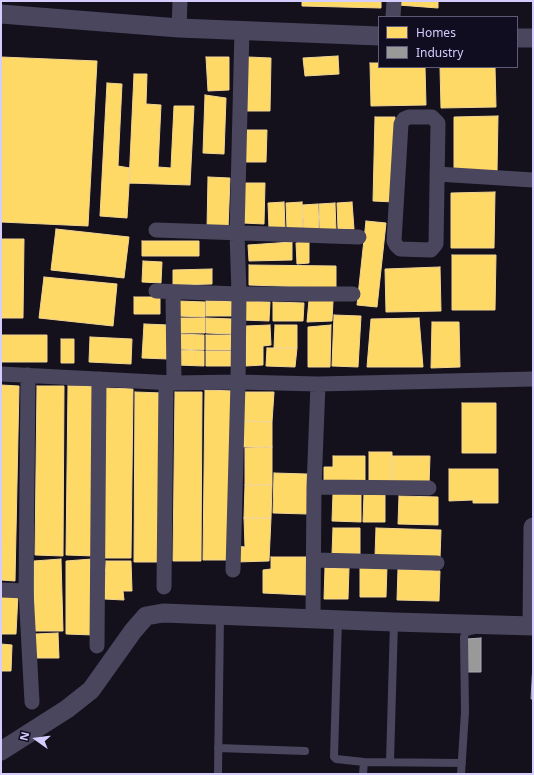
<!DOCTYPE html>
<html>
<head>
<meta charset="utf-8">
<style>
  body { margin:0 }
  #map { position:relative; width:534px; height:775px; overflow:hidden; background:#14111c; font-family:"Noto Sans",sans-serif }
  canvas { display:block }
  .frame { position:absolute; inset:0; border:2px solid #d5cdfe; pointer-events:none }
  .legend { position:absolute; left:378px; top:16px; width:140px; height:52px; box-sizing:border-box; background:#110d20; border:1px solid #5f5a79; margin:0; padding:5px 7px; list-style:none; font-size:12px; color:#d5cdfe }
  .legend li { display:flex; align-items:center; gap:8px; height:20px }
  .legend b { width:20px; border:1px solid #5f5a79 }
  .north { position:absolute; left:16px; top:719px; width:40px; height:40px; -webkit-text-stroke:3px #110d20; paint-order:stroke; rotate:284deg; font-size:11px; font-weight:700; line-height:16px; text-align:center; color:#d5cdfe }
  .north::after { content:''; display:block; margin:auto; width:14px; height:18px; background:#d5cdfe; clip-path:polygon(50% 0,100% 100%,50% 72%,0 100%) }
</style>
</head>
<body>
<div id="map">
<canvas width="534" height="775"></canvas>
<div class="frame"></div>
<ul class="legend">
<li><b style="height:11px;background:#ffd966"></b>Homes</li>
<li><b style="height:11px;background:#999"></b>Industry</li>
</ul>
<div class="north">N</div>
</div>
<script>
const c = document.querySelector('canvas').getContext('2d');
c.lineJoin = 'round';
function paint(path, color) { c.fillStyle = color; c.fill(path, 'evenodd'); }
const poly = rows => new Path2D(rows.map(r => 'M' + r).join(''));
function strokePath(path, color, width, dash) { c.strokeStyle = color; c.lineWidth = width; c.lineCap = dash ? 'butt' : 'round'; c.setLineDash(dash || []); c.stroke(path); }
const homes = poly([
  [302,1,381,1,381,8,302,6,302,1],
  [398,1,438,1,438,8,398,5,398,1],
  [338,56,339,74,305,76,303,58,338,56],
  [1,57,97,61,88,226,1,222,1,57],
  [206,57,229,57,229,90,208,91,206,57],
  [248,57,271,58,270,111,246,111,248,57],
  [370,63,379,63,379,67,425,67,426,105,371,106,370,63],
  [440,67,495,67,496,107,441,108,440,67],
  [134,74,147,74,146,104,161,105,158,167,171,168,174,106,194,106,190,185,129,183,134,74],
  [107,83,122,84,118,166,130,168,127,218,100,216,107,83],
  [205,95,226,98,224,154,203,153,205,95],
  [498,116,497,172,454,172,454,117,498,116],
  [375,117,395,117,394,202,373,201,375,117],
  [245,130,267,130,266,162,245,162,245,130],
  [208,177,230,178,228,229,207,229,208,177],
  [243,183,265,183,264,224,243,223,243,183],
  [495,192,494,248,451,248,451,193,495,192],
  [284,202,285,228,269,229,268,203,284,202],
  [302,202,303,228,287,229,286,203,302,202],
  [352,202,354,229,338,229,337,203,352,202],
  [335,203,336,230,320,230,319,204,335,203],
  [318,204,319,230,304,231,302,205,318,204],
  [366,221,386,223,377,307,357,305,366,221],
  [56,229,129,237,124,278,51,270,56,229],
  [1,239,24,239,23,318,1,318,1,239],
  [142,241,199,241,199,256,142,256,142,241],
  [309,241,309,263,297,264,296,243,309,241],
  [292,242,292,260,249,261,248,245,292,242],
  [452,255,496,255,495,310,452,310,452,255],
  [143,261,162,262,161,283,142,282,143,261],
  [249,265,336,266,336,288,249,285,249,265],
  [440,267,441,311,386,312,385,269,440,267],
  [212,269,212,284,173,285,173,270,212,269],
  [44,277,117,284,113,326,39,318,44,277],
  [134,297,160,297,160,314,134,314,134,297],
  [309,300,333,301,332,321,307,322,309,300],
  [179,301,205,302,205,317,178,316,179,301],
  [206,301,232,301,232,316,206,316,206,301],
  [244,301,270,302,269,321,242,320,244,301],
  [273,302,304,303,303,321,273,321,273,302],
  [334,315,361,316,358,367,332,366,334,315],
  [178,318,205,318,205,333,178,333,178,318],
  [206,318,233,319,232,334,206,333,206,318],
  [419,318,423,367,367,367,371,319,419,318],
  [432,322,459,322,460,367,431,368,432,322],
  [144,324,169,325,168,359,142,358,144,324],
  [270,325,271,345,263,346,263,365,246,366,246,326,270,325],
  [275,325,297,325,297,348,274,348,275,325],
  [331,325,330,367,308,367,308,327,331,325],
  [178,334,204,335,204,350,177,349,178,334],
  [1,335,47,335,47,362,1,362,1,335],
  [206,335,233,335,232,350,206,350,206,335],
  [90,337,132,339,131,364,89,362,90,337],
  [61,339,74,339,74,363,61,363,61,339],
  [267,348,297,348,295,367,266,366,267,348],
  [178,350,204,351,204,366,177,365,178,350],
  [206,351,233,351,232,366,206,366,206,351],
  [1,385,19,386,15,581,1,580,1,385],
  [37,386,64,386,63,556,35,555,37,386],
  [68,386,95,386,94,556,66,555,68,386],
  [105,388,133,389,131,558,103,558,105,388],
  [205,390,233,391,231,560,203,560,205,390],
  [135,392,163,393,161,562,134,562,135,392],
  [175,392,202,392,201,561,173,561,175,392],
  [244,392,274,392,272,422,244,421,244,392],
  [462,403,496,403,496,453,462,453,462,403],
  [244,421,272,422,272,447,243,447,244,421],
  [272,447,272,485,245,485,245,448,272,447],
  [369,452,392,452,392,485,369,485,369,452],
  [333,456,365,456,365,484,324,484,324,467,333,467,333,456],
  [392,456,430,456,429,485,392,485,392,456],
  [449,469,498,469,498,503,473,503,473,500,449,501,449,469],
  [274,473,307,474,307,514,273,513,274,473],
  [245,485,272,485,271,518,244,518,245,485],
  [333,494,361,494,361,522,332,521,333,494],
  [364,494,385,494,385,522,363,522,364,494],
  [399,496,438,497,438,525,398,524,399,496],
  [244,518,271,518,269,561,236,562,236,546,245,547,244,518],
  [333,528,360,528,360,554,332,554,333,528],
  [376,528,441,530,440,558,375,556,376,528],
  [271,557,306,557,306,595,263,593,263,570,271,569,271,557],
  [61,559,63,631,34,631,34,561,61,559],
  [92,559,93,635,66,634,66,561,92,559],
  [106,561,131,561,132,591,123,591,124,600,104,599,106,561],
  [360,566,387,566,386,597,360,597,360,566],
  [325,568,349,568,348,599,324,599,325,568],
  [398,569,440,571,439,601,397,600,398,569],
  [1,594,18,594,16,634,1,634,1,594],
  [58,633,59,658,35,658,35,634,58,633],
  [1,644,12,645,11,671,1,671,1,644]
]);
paint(homes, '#ffd966');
strokePath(homes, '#f2d594', 1);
const industry = poly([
  [481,638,481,672,467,672,467,639,481,638],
  [533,664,533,699,531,699,533,664]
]);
paint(industry, '#999');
strokePath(industry, '#aba9b7', 1);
strokePath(poly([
  [338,620,334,757,336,759,364,762,462,763],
  [218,748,305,751],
  [390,762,394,622],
  [218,774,220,615],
  [363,774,364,762],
  [461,774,465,712,464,637,466,632,474,630]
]), '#49465d', 8);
strokePath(poly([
  [393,17,394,1],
  [179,28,180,1],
  [409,117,432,117,438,123,436,244,431,250,400,249,396,245,394,241,401,124,404,119,409,117],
  [437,174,533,180],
  [156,230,359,237],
  [156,291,239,294,353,294],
  [173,292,174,383],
  [1,374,174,383,238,382,318,384,533,379],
  [28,375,26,591,32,702],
  [314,487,429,488],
  [314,560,437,563],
  [233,570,238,382,239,294,237,233,242,29],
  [164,587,166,383],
  [1,590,26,591],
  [313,618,314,487,318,384],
  [97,646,99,379]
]), '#49465d', 15);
strokePath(poly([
  [1,14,179,28,379,36],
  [517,38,533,38],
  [532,626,533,527],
  [1,751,67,709,91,690,133,631,146,616,163,613,394,622,533,626]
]), '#49465d', 19);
</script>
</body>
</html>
